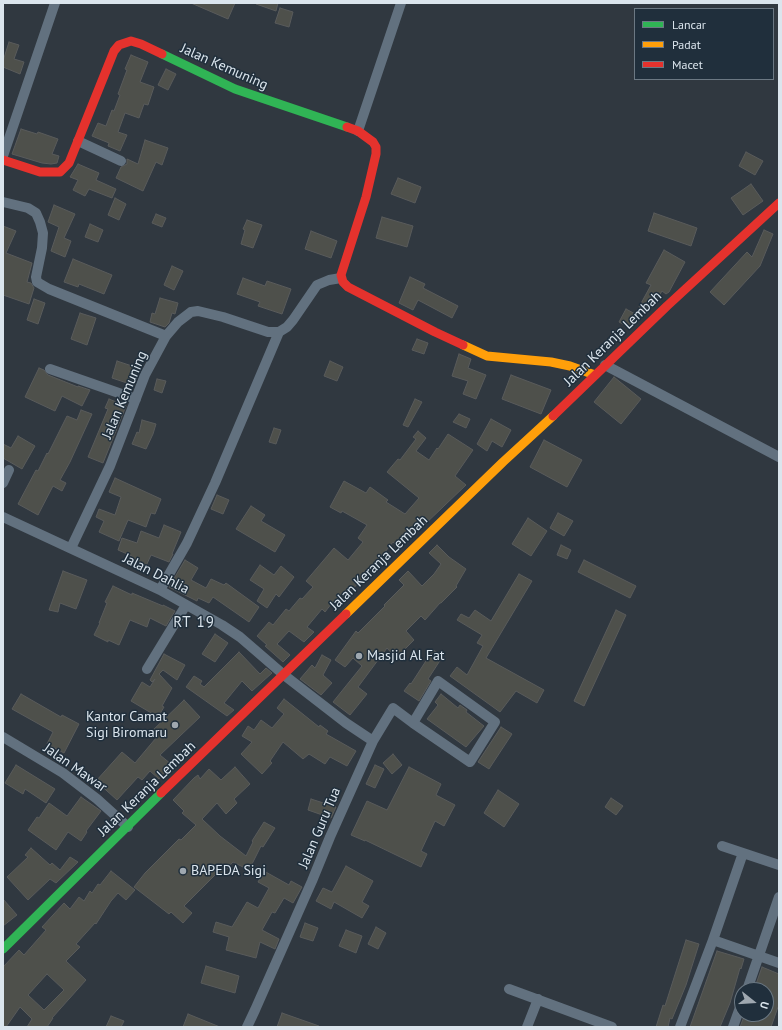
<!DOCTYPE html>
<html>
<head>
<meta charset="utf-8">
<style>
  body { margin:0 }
  #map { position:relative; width:782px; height:1030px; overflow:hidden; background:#303840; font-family:"PT Sans",sans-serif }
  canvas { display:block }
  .frame { position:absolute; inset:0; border:4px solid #dbe5ed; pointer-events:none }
  .legend { position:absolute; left:634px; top:8px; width:140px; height:72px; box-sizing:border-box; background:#202f3c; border:1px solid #6b7883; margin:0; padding:5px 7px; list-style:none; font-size:12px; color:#dbe5ed }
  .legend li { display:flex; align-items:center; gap:8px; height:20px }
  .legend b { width:20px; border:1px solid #6b7883 }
  .north { position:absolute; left:734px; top:982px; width:40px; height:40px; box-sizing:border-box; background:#202f3c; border:1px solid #6b7883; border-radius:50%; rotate:107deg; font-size:11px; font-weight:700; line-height:16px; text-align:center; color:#dbe5ed }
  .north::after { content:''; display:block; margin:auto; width:14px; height:18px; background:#9fa8b0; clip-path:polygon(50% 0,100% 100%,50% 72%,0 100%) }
</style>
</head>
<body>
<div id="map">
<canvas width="782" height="1030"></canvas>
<div class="frame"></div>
<ul class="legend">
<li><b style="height:5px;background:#30b455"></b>Lancar</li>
<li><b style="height:5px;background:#ff9f0a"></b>Padat</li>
<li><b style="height:5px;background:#e5322d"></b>Macet</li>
</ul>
<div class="north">U</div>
</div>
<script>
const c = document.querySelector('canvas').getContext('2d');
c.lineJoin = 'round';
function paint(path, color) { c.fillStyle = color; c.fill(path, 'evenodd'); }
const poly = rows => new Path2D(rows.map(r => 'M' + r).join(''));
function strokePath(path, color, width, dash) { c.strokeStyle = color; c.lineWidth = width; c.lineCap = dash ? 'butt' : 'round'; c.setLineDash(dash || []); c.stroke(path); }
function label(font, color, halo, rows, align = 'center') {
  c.font = font + ' "PT Sans",sans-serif'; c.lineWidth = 3; c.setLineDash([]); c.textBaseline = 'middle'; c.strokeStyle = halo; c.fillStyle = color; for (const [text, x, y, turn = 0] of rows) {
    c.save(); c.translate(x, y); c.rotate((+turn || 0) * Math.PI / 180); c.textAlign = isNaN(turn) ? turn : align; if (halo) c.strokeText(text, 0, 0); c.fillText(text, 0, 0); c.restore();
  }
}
const building = poly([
  [191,3,235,3,228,19,191,3],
  [256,3,278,3,276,11,256,4,256,3],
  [280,8,293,12,289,27,275,23,280,8],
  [9,42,19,45,14,59,24,62,20,74,3,67,3,61,9,42],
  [131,55,148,62,140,82,154,87,148,105,144,104,139,118,125,113,118,132,127,135,120,151,108,146,109,143,92,136,98,123,106,126,112,110,114,111,120,95,118,94,127,70,125,69,131,55],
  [166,69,176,74,168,90,158,85,166,69],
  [21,129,37,134,38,132,58,139,52,154,59,156,57,163,51,164,42,163,12,154,21,129],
  [145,140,168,148,162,165,156,162,143,191,116,178,121,167,127,164,127,159,138,164,145,140],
  [746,152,763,161,755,175,739,166,746,152],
  [78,164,99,173,96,180,116,189,112,198,89,189,85,196,73,190,78,180,70,177,78,164],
  [398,178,421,187,415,203,391,194,398,178],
  [751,184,763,201,743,215,731,198,751,184],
  [115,198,126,204,119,220,108,215,115,198],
  [54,205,75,214,64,238,71,241,65,257,51,251,59,227,48,222,54,205],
  [654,213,697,228,691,246,648,231,654,213],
  [156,214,166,218,162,227,152,223,156,214],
  [382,217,413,226,407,247,376,238,382,217],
  [247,220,262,225,253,248,241,244,245,230,243,229,247,220],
  [90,224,103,230,98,242,85,237,90,224],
  [3,226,16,231,6,253,32,263,27,282,31,283,34,288,29,304,3,295,3,226],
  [764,230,773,234,760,266,724,305,710,292,747,252,752,257,764,230],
  [311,231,337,241,331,258,305,249,311,231],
  [664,250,685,262,669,292,666,294,662,291,653,306,647,312,639,307,651,285,646,283,664,250],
  [73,259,112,275,104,294,79,284,78,287,64,282,73,259],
  [172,266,183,271,174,290,164,285,172,266],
  [410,277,425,284,423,288,458,306,452,318,418,300,413,310,399,303,410,277],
  [243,278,265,286,267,281,291,289,282,314,258,306,260,302,237,294,243,278],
  [160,298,178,303,175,314,172,313,169,323,165,327,150,322,152,313,155,314,160,298],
  [34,299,45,303,38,324,27,320,34,299],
  [626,309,637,315,630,328,619,322,626,309],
  [80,313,96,318,87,345,71,339,80,313],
  [417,339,428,343,424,354,412,350,417,339],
  [459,354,471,359,468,368,486,375,476,399,463,394,468,381,452,376,459,354],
  [117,361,138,368,133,385,112,378,117,361],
  [330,361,343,367,337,381,324,376,330,361],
  [39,368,44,370,48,375,78,387,78,386,90,390,82,406,62,396,55,411,25,397,39,368],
  [511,375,551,390,541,414,502,399,511,375],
  [614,377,641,399,621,424,594,402,614,377],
  [157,379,166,381,162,393,154,390,157,379],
  [109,399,126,406,103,463,88,457,108,409,105,408,109,399],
  [415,399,422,402,408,427,403,425,415,399],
  [81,410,92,414,70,462,60,480,66,483,62,491,53,486,38,515,18,504,36,470,38,471,47,453,48,454,67,416,77,420,81,410],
  [459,414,470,419,466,428,453,422,459,414],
  [491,419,511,430,502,447,492,441,487,451,477,444,491,419],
  [142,420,156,424,153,434,146,449,132,444,137,432,139,433,142,420],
  [274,428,281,430,276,444,269,442,274,428],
  [418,431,426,438,416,451,429,460,437,448,438,449,448,434,473,450,455,476,466,485,400,548,393,542,368,573,345,597,348,599,338,608,332,603,325,612,322,609,307,627,314,632,304,642,289,631,277,644,290,655,283,662,265,646,267,645,257,636,269,622,273,625,286,609,289,611,300,598,302,599,313,587,306,581,334,548,348,560,363,542,358,538,367,525,342,511,341,513,330,507,344,481,366,493,370,487,388,500,386,502,405,514,419,498,387,472,398,459,400,460,416,439,413,437,418,431],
  [18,436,35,446,22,469,3,458,3,444,11,448,18,436],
  [544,440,582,460,567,487,530,467,544,440],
  [115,478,161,499,155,514,151,513,146,527,128,520,119,541,99,532,104,521,96,517,99,509,115,515,121,497,109,492,115,478],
  [217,495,229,500,223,514,211,509,217,495],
  [251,506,265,515,261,521,285,535,275,552,236,529,251,506],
  [558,513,573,521,564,536,550,528,558,513],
  [528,518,547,531,531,556,512,544,528,518],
  [164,525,181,532,172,554,173,554,169,562,151,555,146,566,131,560,132,556,118,550,122,538,137,543,141,531,159,538,164,525],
  [437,545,449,557,466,569,456,586,457,587,441,603,440,603,425,620,421,616,406,631,414,640,396,658,387,648,358,687,367,694,350,715,333,702,362,666,353,658,345,667,335,660,356,631,358,633,385,606,384,605,404,585,399,580,408,571,422,586,434,574,441,564,429,553,437,545],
  [561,545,571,550,567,559,557,555,561,545],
  [185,560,198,568,191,580,206,588,211,579,224,585,226,583,259,607,249,622,213,597,209,603,198,598,197,601,169,587,185,560],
  [584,560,636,586,630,598,578,572,584,560],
  [260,565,274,575,281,566,294,577,279,597,276,594,267,608,257,601,264,589,250,580,260,565],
  [63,571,87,580,76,609,60,603,58,612,49,610,63,571],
  [519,574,532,581,486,658,544,690,537,703,516,691,500,712,450,676,457,667,467,675,483,646,477,643,482,635,457,620,461,614,469,618,475,610,491,621,519,574],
  [113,586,132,595,132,593,163,606,163,605,175,611,166,626,150,618,147,627,130,620,119,645,108,640,108,642,94,635,100,623,99,623,107,603,105,602,113,586],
  [616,610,626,615,584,706,574,701,616,610],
  [215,634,228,643,215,662,202,654,215,634],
  [433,650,443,656,428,679,431,681,419,701,404,691,410,683,411,684,433,650],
  [239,652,260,674,266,668,272,673,252,691,242,681,224,703,234,710,227,716,186,687,194,676,202,681,200,684,204,687,239,652],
  [164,654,185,665,177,680,163,670,159,674,172,688,162,706,164,707,158,717,131,701,142,682,150,687,155,679,152,682,150,680,164,654],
  [322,655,331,660,323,675,332,683,321,695,300,679,312,665,315,668,322,655],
  [21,694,61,717,62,715,79,724,64,753,47,744,53,732,12,709,21,694],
  [441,694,458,708,460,705,467,710,466,712,484,726,466,747,427,719,438,705,435,702,441,694],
  [284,699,319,727,320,725,328,731,326,734,356,751,347,766,330,757,325,764,309,754,303,759,283,742,270,761,272,763,262,774,241,754,252,742,242,736,248,726,254,730,261,720,272,728,284,714,277,708,284,699],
  [184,700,200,717,160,755,171,764,159,779,150,771,142,780,138,777,117,800,96,781,122,752,135,763,156,738,150,733,184,700],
  [501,727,512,734,489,769,478,762,501,727],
  [393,754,402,765,392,774,383,763,393,754],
  [16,765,55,789,46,803,25,789,23,794,5,783,16,765],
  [375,765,384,769,375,788,366,784,375,765],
  [235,767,250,784,234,799,237,803,226,814,217,803,202,819,203,820,220,836,246,856,253,842,252,841,264,822,275,828,263,847,261,846,249,870,233,862,220,876,217,873,184,906,192,913,183,923,171,912,169,914,134,887,145,873,179,839,181,840,196,825,182,813,184,811,173,800,194,778,198,775,200,779,209,769,221,780,235,767],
  [409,767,441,784,436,795,455,805,444,826,435,821,421,851,427,854,421,867,365,840,365,841,351,835,367,801,387,810,409,767],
  [498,790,519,804,504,827,484,813,498,790],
  [81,797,101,811,86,831,87,832,81,841,68,832,56,850,28,830,37,817,39,818,49,803,67,816,81,797],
  [611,798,623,806,616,815,605,807,611,798],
  [311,799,336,807,331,818,308,810,311,799],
  [31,848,50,865,52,863,60,870,70,857,78,862,56,883,50,879,28,900,7,877,28,857,25,855,31,848],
  [346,866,373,881,362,902,369,906,362,918,334,902,331,909,316,901,323,888,332,892,346,866],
  [111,871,135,890,126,900,118,893,111,901,96,924,95,923,76,944,80,947,66,961,86,980,52,1018,53,1018,47,1027,27,1027,32,1019,20,1007,6,1027,3,1027,3,967,19,950,24,955,46,930,42,927,64,903,70,909,79,897,84,901,90,891,92,893,98,884,100,885,111,871],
  [47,974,64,990,44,1010,28,995,47,974],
  [264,871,289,885,291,881,302,887,293,903,284,898,275,913,272,912,262,930,279,939,275,949,260,942,256,958,226,950,229,937,213,932,216,922,232,927,247,902,258,908,269,888,258,882,264,871],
  [3,899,17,915,3,926,3,899],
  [305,923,318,928,313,941,300,937,305,923],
  [376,927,386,933,378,949,368,944,376,927],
  [346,930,362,936,356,953,339,946,346,930],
  [686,940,699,944,686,985,672,1019,670,1018,668,1027,656,1027,663,1005,665,1006,686,940],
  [717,951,744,959,741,969,740,968,730,1003,720,1027,690,1027,717,951],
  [206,966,239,976,235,993,201,983,206,966],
  [762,967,779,974,779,1008,778,1007,771,1027,740,1027,745,1014,766,1014,766,990,754,990,762,967],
  [282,1013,319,1026,319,1027,277,1027,282,1013],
  [188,1014,220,1027,183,1027,188,1014],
  [111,1016,124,1021,121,1027,106,1027,111,1016]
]);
paint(building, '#4e504b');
strokePath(building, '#595b5b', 1);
strokePath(poly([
  [358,131,401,3],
  [78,141,121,161],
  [3,156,55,3],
  [3,202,28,208,36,213,40,222,43,233,42,248,36,277,37,282,49,289,166,336],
  [605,365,779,457],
  [50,369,136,399],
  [3,483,9,470],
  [3,517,160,590,222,625,240,637,284,675,346,723,373,741,330,837,312,881,255,1010,247,1027],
  [71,548,110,466,145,375,166,336,178,322,191,312,198,311,223,317,268,332,279,332,287,327,293,320,317,285,329,280,341,278],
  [160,590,187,543,215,483,279,332],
  [147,669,186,605],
  [3,737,63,773,97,799,128,827],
  [373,741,393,708,413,723,470,762,495,722,438,681,413,723],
  [722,846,779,865],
  [713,940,743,853],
  [509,989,612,1027],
  [747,990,779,897],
  [527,1027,538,999],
  [680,1027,713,940,779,963],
  [733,1027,742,1002]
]), '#62717f', 10);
strokePath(poly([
  [162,54,235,89,347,127],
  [3,949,161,793]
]), '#30b455', 9);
strokePath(poly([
  [463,345,487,356,551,362,570,366,595,375],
  [346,614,503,462,553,416]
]), '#ff9f0a', 9);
strokePath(poly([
  [347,127,358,131,373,142,376,147,376,154,366,197,341,275,343,282,348,287,435,332,463,345],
  [3,160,40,172,60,172,69,163,114,51,119,45,131,41,141,44,162,54],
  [553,416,667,306,779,203],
  [161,793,346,614]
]), '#e5322d', 9);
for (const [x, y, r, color] of [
  [359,656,4,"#9fa8b0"],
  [175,725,4,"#9fa8b0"],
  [183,871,4,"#9fa8b0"]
]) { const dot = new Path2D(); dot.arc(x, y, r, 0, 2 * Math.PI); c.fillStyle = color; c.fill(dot); strokePath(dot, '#202f3c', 1.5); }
label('14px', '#dbe5ed', '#202f3c', [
  ["Jalan Kemuning",224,67,24],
  ["Jalan Keranja Lembah",613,339,-44],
  ["Jalan Kemuning",125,395,-67],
  ["Jalan Keranja Lembah",379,563,-44],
  ["Jalan Dahlia",156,574,27],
  ["Jalan Mawar",75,768,35],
  ["Jalan Keranja Lembah",147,789,-44],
  ["Jalan Guru Tua",320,828,-67]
]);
label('14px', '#dbe5ed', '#202f3c', [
  ["Masjid Al Fat",367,656],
  ["Kantor Camat",167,717,"right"],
  ["Sigi Biromaru",167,733,"right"],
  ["BAPEDA Sigi",191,871]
], 'left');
c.letterSpacing = '1px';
label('15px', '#dbe5ed', '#202f3c', [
  ["RT 19",194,623]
]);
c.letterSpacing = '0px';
</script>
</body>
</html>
